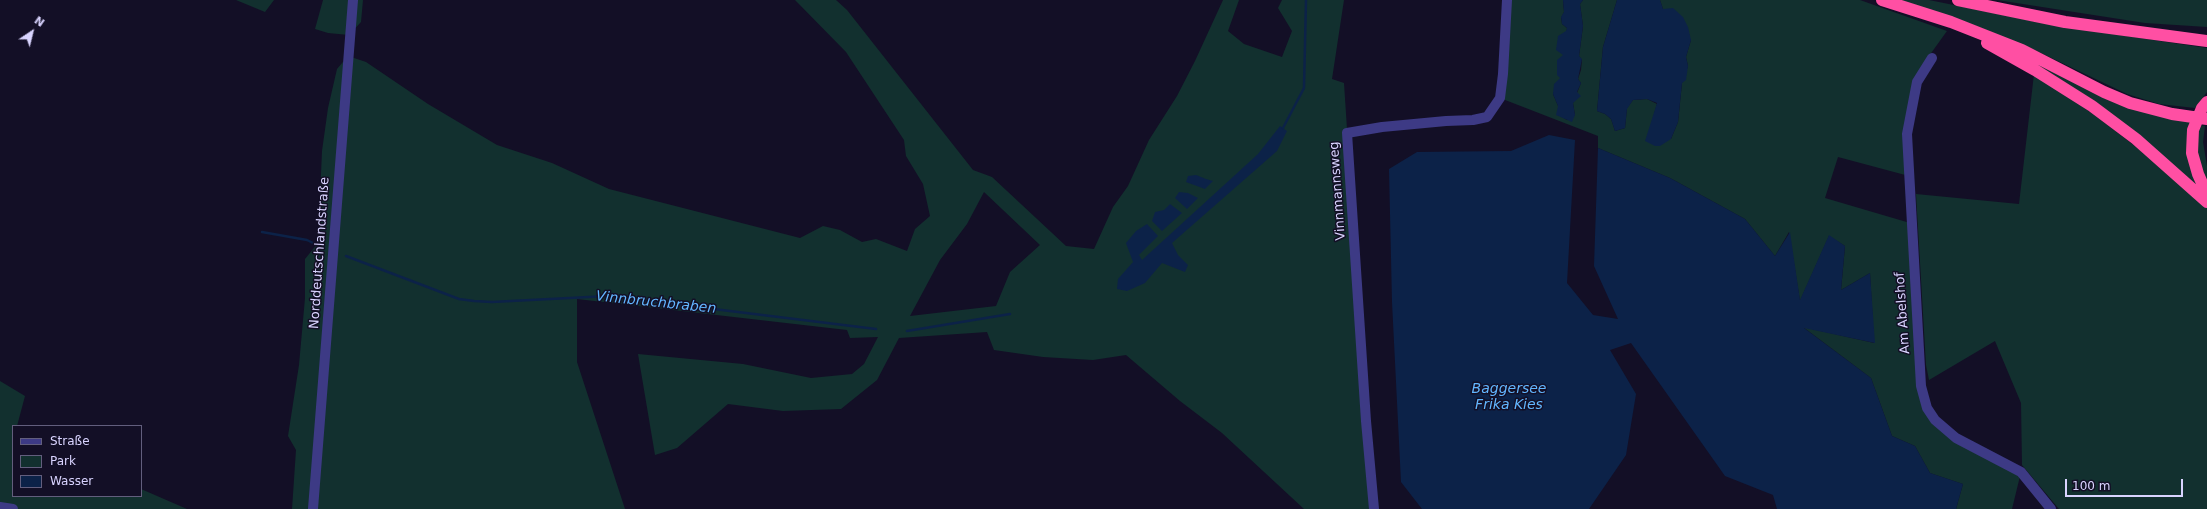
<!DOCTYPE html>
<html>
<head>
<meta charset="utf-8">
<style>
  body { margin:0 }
  #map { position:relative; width:2207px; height:509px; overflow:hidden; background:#130f26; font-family:"DejaVu Sans",sans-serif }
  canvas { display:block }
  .legend { position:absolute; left:12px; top:425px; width:130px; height:72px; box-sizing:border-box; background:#130f26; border:1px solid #625e7d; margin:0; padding:5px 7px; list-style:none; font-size:12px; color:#d9d4ff }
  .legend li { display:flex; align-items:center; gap:8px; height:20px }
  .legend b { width:20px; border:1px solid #625e7d }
  .north { position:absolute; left:12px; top:12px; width:40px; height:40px; -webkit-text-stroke:3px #130f26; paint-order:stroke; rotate:35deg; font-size:11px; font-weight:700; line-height:16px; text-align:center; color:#d9d4ff }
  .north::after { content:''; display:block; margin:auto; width:14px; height:18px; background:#d9d4ff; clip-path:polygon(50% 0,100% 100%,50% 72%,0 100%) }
  .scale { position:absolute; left:2065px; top:479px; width:118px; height:18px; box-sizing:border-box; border:2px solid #d9d4ff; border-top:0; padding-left:5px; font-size:12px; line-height:14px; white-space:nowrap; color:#d9d4ff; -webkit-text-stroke:3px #130f26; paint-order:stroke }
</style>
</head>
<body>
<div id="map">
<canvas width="2207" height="509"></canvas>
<ul class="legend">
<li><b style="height:5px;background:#3d3a85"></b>Straße</li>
<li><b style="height:11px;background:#12302f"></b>Park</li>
<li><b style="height:11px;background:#0c2248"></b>Wasser</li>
</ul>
<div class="north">N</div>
<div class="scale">100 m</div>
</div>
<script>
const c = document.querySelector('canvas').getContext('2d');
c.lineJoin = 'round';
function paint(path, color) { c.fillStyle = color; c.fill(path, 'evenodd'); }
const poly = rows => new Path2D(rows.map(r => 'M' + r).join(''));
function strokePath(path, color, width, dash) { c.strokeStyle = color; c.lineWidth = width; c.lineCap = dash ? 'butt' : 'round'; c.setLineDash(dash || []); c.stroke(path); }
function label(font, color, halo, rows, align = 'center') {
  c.font = font + ' "DejaVu Sans",sans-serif'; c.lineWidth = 3; c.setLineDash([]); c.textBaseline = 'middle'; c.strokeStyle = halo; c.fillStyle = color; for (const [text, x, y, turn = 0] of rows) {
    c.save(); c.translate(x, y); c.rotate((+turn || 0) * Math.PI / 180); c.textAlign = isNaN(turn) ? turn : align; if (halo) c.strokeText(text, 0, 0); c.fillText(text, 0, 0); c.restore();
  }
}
paint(poly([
  [236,0,274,0,265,12],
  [323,0,363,0,361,22,349,35,328,33,315,29],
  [795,0,836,0,847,10,973,170,992,177,1066,246,1094,249,1113,207,1128,186,1149,140,1177,96,1195,61,1223,0,1239,0,1228,31,1244,44,1282,57,1292,31,1278,8,1282,0,1344,0,1332,79,1344,83,1366,421,1374,509,1304,509,1222,433,1180,401,1126,355,1093,360,1043,357,994,350,987,332,899,338,877,380,841,409,783,411,728,404,677,448,655,455,638,354,743,364,811,378,852,374,864,364,878,337,850,338,847,330,577,299,577,362,625,509,292,509,296,450,288,436,299,365,305,298,305,259,318,243,322,151,328,108,337,69,348,56,366,62,428,104,497,145,552,163,609,189,800,238,823,226,840,230,862,242,876,239,907,251,915,229,930,216,923,184,906,156,904,140,846,52],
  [984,192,1040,245,1010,272,996,306,910,316,940,260,967,224],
  [1507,0,1563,0,1564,12,1561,18,1562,24,1567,28,1561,78,1553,94,1558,106,1559,115,1567,120,1575,115,1573,103,1581,83,1578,79,1581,70,1582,60,1579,56,1583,26,1580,4,1583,0,1617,0,1603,47,1597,111,1605,114,1611,119,1615,131,1625,128,1627,108,1633,100,1647,99,1657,104,1653,118,1671,139,1678,122,1682,83,1688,66,1686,57,1691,40,1663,9,1660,0,1860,0,1947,31,1929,56,1907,134,1909,176,1838,157,1825,198,1910,223,1921,386,1935,420,2021,472,2012,509,1956,509,1963,484,1930,473,1915,446,1892,436,1871,378,1803,327,1874,343,1870,273,1841,290,1845,246,1829,236,1800,301,1789,232,1775,256,1745,219,1670,178,1598,148,1598,136,1500,98],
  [1900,0,1929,0,2052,25,2207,48,2207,92,2195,108,2159,104,2127,94,2039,52,1979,27],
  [1997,0,2207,0,2207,27,2145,23],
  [2031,61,2193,122,2203,192,2099,104],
  [2034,74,2093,114,2140,150,2207,208,2207,509,2059,509,2022,465,2021,403,1995,341,1929,380,1926,365,1916,194,2019,204],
  [2199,125,2205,126,2203,142,2207,166,2207,182,2197,157],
  [0,381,25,396,17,426,13,426,13,496,141,496,141,489,187,509,0,509]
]), '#12302f');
paint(poly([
  [1563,0,1583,0,1580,4,1583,26,1579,56,1582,59,1578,79,1581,83,1577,92,1581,96,1573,103,1575,115,1572,122,1556,115,1558,106,1553,94,1554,84,1560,78,1557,75,1557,60,1563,55,1556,50,1558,36,1566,31,1567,28,1562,24,1561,17,1564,12],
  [1617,0,1660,0,1663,9,1673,8,1683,17,1688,27,1691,40,1686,57,1688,66,1686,80,1682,83,1678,122,1671,139,1660,146,1655,146,1645,141,1657,103,1647,99,1633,100,1627,109,1625,128,1615,131,1611,119,1605,114,1597,111,1603,47],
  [1280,126,1287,131,1277,151,1172,243,1178,255,1188,265,1185,272,1162,263,1145,283,1127,291,1117,289,1118,279,1133,262,1126,243,1136,231,1147,224,1158,236,1139,255,1142,260,1258,154],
  [1549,135,1575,140,1567,283,1593,315,1618,319,1594,266,1598,148,1670,178,1745,219,1775,256,1790,232,1800,300,1829,235,1845,246,1841,290,1870,273,1875,343,1804,328,1871,378,1892,436,1915,446,1930,473,1963,484,1956,509,1777,509,1773,495,1725,476,1631,343,1610,350,1636,394,1626,455,1589,509,1422,509,1401,482,1392,302,1389,169,1417,152,1511,151],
  [1196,175,1206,179,1213,181,1205,189,1186,182,1188,176],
  [1179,192,1188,193,1198,198,1187,209,1175,198],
  [1170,204,1182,213,1162,231,1152,221,1155,212,1164,210]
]), '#0c2248');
strokePath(poly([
  [1283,128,1304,88,1306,0],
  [262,232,307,240,323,248],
  [346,256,459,299,474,301,492,302,608,296,876,329],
  [907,331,1010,314]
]), '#0c2248', 2.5);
strokePath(poly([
  [1932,58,1917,82,1907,134,1921,386,1927,408,1935,420,1956,438,2021,472,2051,509],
  [0,507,13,509],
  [313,509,353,0],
  [1374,509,1366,421,1347,133,1382,127,1446,121,1473,120,1487,117,1500,98,1503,74,1507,0]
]), '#3d3a85', 10);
strokePath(poly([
  [1882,0,1951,22,2022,50,2104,92,2130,103,2172,114,2207,119],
  [1958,0,2065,22,2207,41],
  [1987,43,2035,70,2092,106,2136,139,2207,202],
  [2207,102,2202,108,2193,130,2192,153,2198,174,2207,194]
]), '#ff4fa3', 12);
label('13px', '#d9d4ff', '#130f26', [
  ["Vinnmannsweg",1338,191,-94],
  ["Norddeutschlandstraße",320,253,-86],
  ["Am Abelshof",1903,313,-94]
]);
label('italic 14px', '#62b6ff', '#130f26', [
  ["Vinnbruchbraben",656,303,6],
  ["Baggersee",1509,389],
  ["Frika Kies",1509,405]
]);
</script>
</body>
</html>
